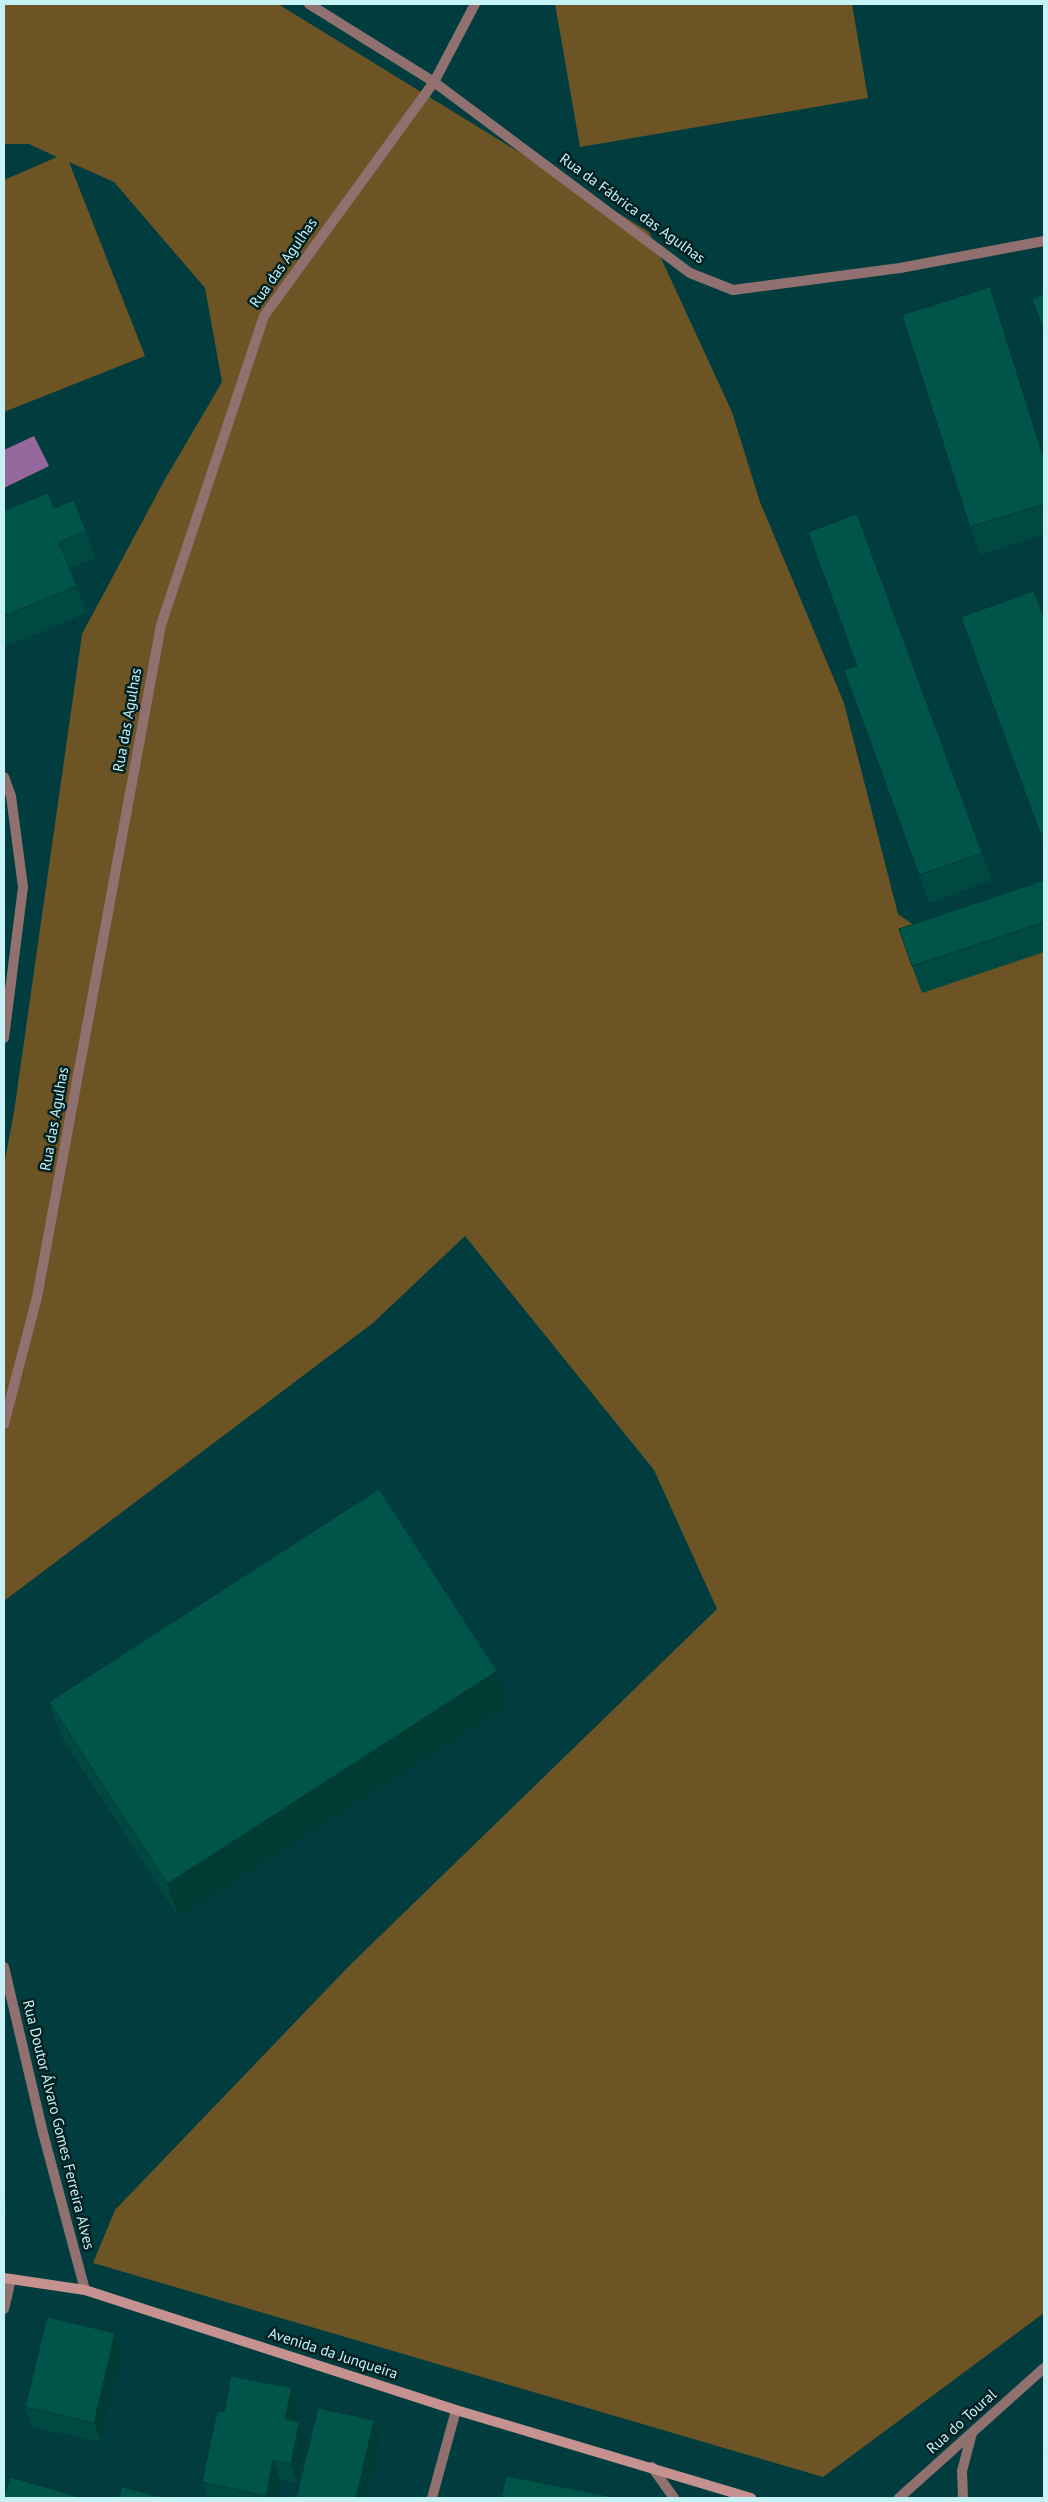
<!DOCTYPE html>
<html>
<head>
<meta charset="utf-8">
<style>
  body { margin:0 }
  #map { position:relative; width:1048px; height:2502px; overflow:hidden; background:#013c3f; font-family:"PT Sans",sans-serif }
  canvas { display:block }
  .frame { position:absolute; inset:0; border:5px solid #c6f2f5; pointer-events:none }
</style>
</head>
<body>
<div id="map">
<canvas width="1048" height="2502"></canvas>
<div class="frame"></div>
</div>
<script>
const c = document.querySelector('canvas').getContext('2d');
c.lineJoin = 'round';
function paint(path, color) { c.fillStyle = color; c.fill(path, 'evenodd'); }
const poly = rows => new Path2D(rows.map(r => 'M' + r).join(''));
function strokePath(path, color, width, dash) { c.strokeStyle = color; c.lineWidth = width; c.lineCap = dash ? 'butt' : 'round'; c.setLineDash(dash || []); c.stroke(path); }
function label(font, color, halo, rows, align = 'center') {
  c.font = font + ' "PT Sans",sans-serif'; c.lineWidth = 5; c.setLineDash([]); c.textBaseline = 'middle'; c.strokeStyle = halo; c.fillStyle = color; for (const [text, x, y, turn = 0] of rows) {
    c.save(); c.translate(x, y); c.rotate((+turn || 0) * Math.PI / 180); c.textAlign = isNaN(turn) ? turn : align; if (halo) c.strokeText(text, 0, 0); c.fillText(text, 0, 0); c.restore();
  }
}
paint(poly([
  [4,4,278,4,649,232,732,412,760,502,844,703,898,914,932,938,1044,903,1044,2313,823,2477,93,2263,115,2210,349,1966,717,1609,654,1470,465,1236,373,1323,4,1601,4,1165,14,1112,82,634,164,481,222,382,205,288,114,182,69,162,145,356,4,412,4,180,57,157,29,144,4,144],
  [555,4,852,4,868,98,580,147]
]), '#6d5425');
paint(poly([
  [34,436,49,466,4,488,4,450]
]), '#95699d');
strokePath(poly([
  [733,290,900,268,1044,241],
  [4,777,11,796,23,887,4,1038]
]), '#91716f', 10);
strokePath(poly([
  [309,4,434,82,690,273,733,290],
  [4,1424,37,1297,161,625,264,316,434,82,475,4],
  [4,1967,43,2133,85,2290],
  [4,2309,11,2279],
  [652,2467,674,2498],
  [432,2498,456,2410],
  [899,2498,1044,2368],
  [963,2498,962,2471,972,2433]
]), '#91716f', 10);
strokePath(poly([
  [4,2278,85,2290,456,2410,751,2498]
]), '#c69290', 10);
paint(poly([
  [990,287,1000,315,1044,455,1044,534,980,555,970,527],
  [54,508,86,531,96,558,70,568,87,613,4,647,4,511],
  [857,514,992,880,929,903,844,670,857,666],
  [1044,618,1044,845,971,644],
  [1044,880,1044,952,922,993,912,966],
  [49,1702,509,1705,179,1918,61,1736],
  [4,2184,7,2209,4,2210],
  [115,2333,122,2352,101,2442,32,2427,25,2407],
  [299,2407,296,2421,299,2422,306,2441,298,2483,280,2479,276,2498,208,2498,202,2482,224,2412]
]), '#004940');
paint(poly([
  [990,287,1000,315,1044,455,1044,459],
  [497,1671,509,1705,179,1918,167,1884],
  [4,2184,7,2209,4,2201],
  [115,2333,122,2352,101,2442,94,2423],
  [292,2388,299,2407,292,2438,285,2419],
  [374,2420,381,2440,367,2498,356,2498],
  [299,2422,306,2441,298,2483,291,2464],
  [273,2460,280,2479,276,2498,267,2498,266,2496]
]), '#003c34');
const building = poly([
  [990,287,1044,459,1044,504,970,527,902,315,990,287],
  [1044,294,1044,331,1032,299,1044,294],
  [48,493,54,508,74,500,86,531,59,542,77,586,4,616,4,511,48,493],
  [857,514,982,853,919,875,844,670,857,666,808,532,857,514],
  [1034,591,1044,618,1044,831,1040,833,961,617,1034,591],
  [1044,880,1044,922,912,966,899,929,1044,880],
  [379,1489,497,1671,167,1884,49,1702,379,1489],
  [47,2317,115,2333,94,2423,25,2407,47,2317],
  [231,2376,292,2388,285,2419,299,2422,291,2464,273,2460,266,2496,202,2482,217,2411,224,2412,231,2376],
  [318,2408,374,2420,356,2498,296,2498,318,2408],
  [1044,2441,1044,2461,1042,2446,1044,2441],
  [506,2476,609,2496,608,2498,501,2498,506,2476],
  [10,2477,83,2498,4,2498,10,2477],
  [122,2487,167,2498,119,2498,122,2487]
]);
paint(building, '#00554a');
strokePath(building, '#003c34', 1);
label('15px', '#c6f2f5', '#012022', [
  ["Rua da Fábrica das Agulhas",632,209,36],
  ["Rua das Agulhas",284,263,-55],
  ["Rua das Agulhas",128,720,-80],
  ["Rua das Agulhas",55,1119,-80],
  ["Rua Doutor Álvaro Gomes Ferreira Alves",58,2125,76],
  ["Avenida da Junqueira",333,2354,18],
  ["Rua do Toural",962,2422,-42]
]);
</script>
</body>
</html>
